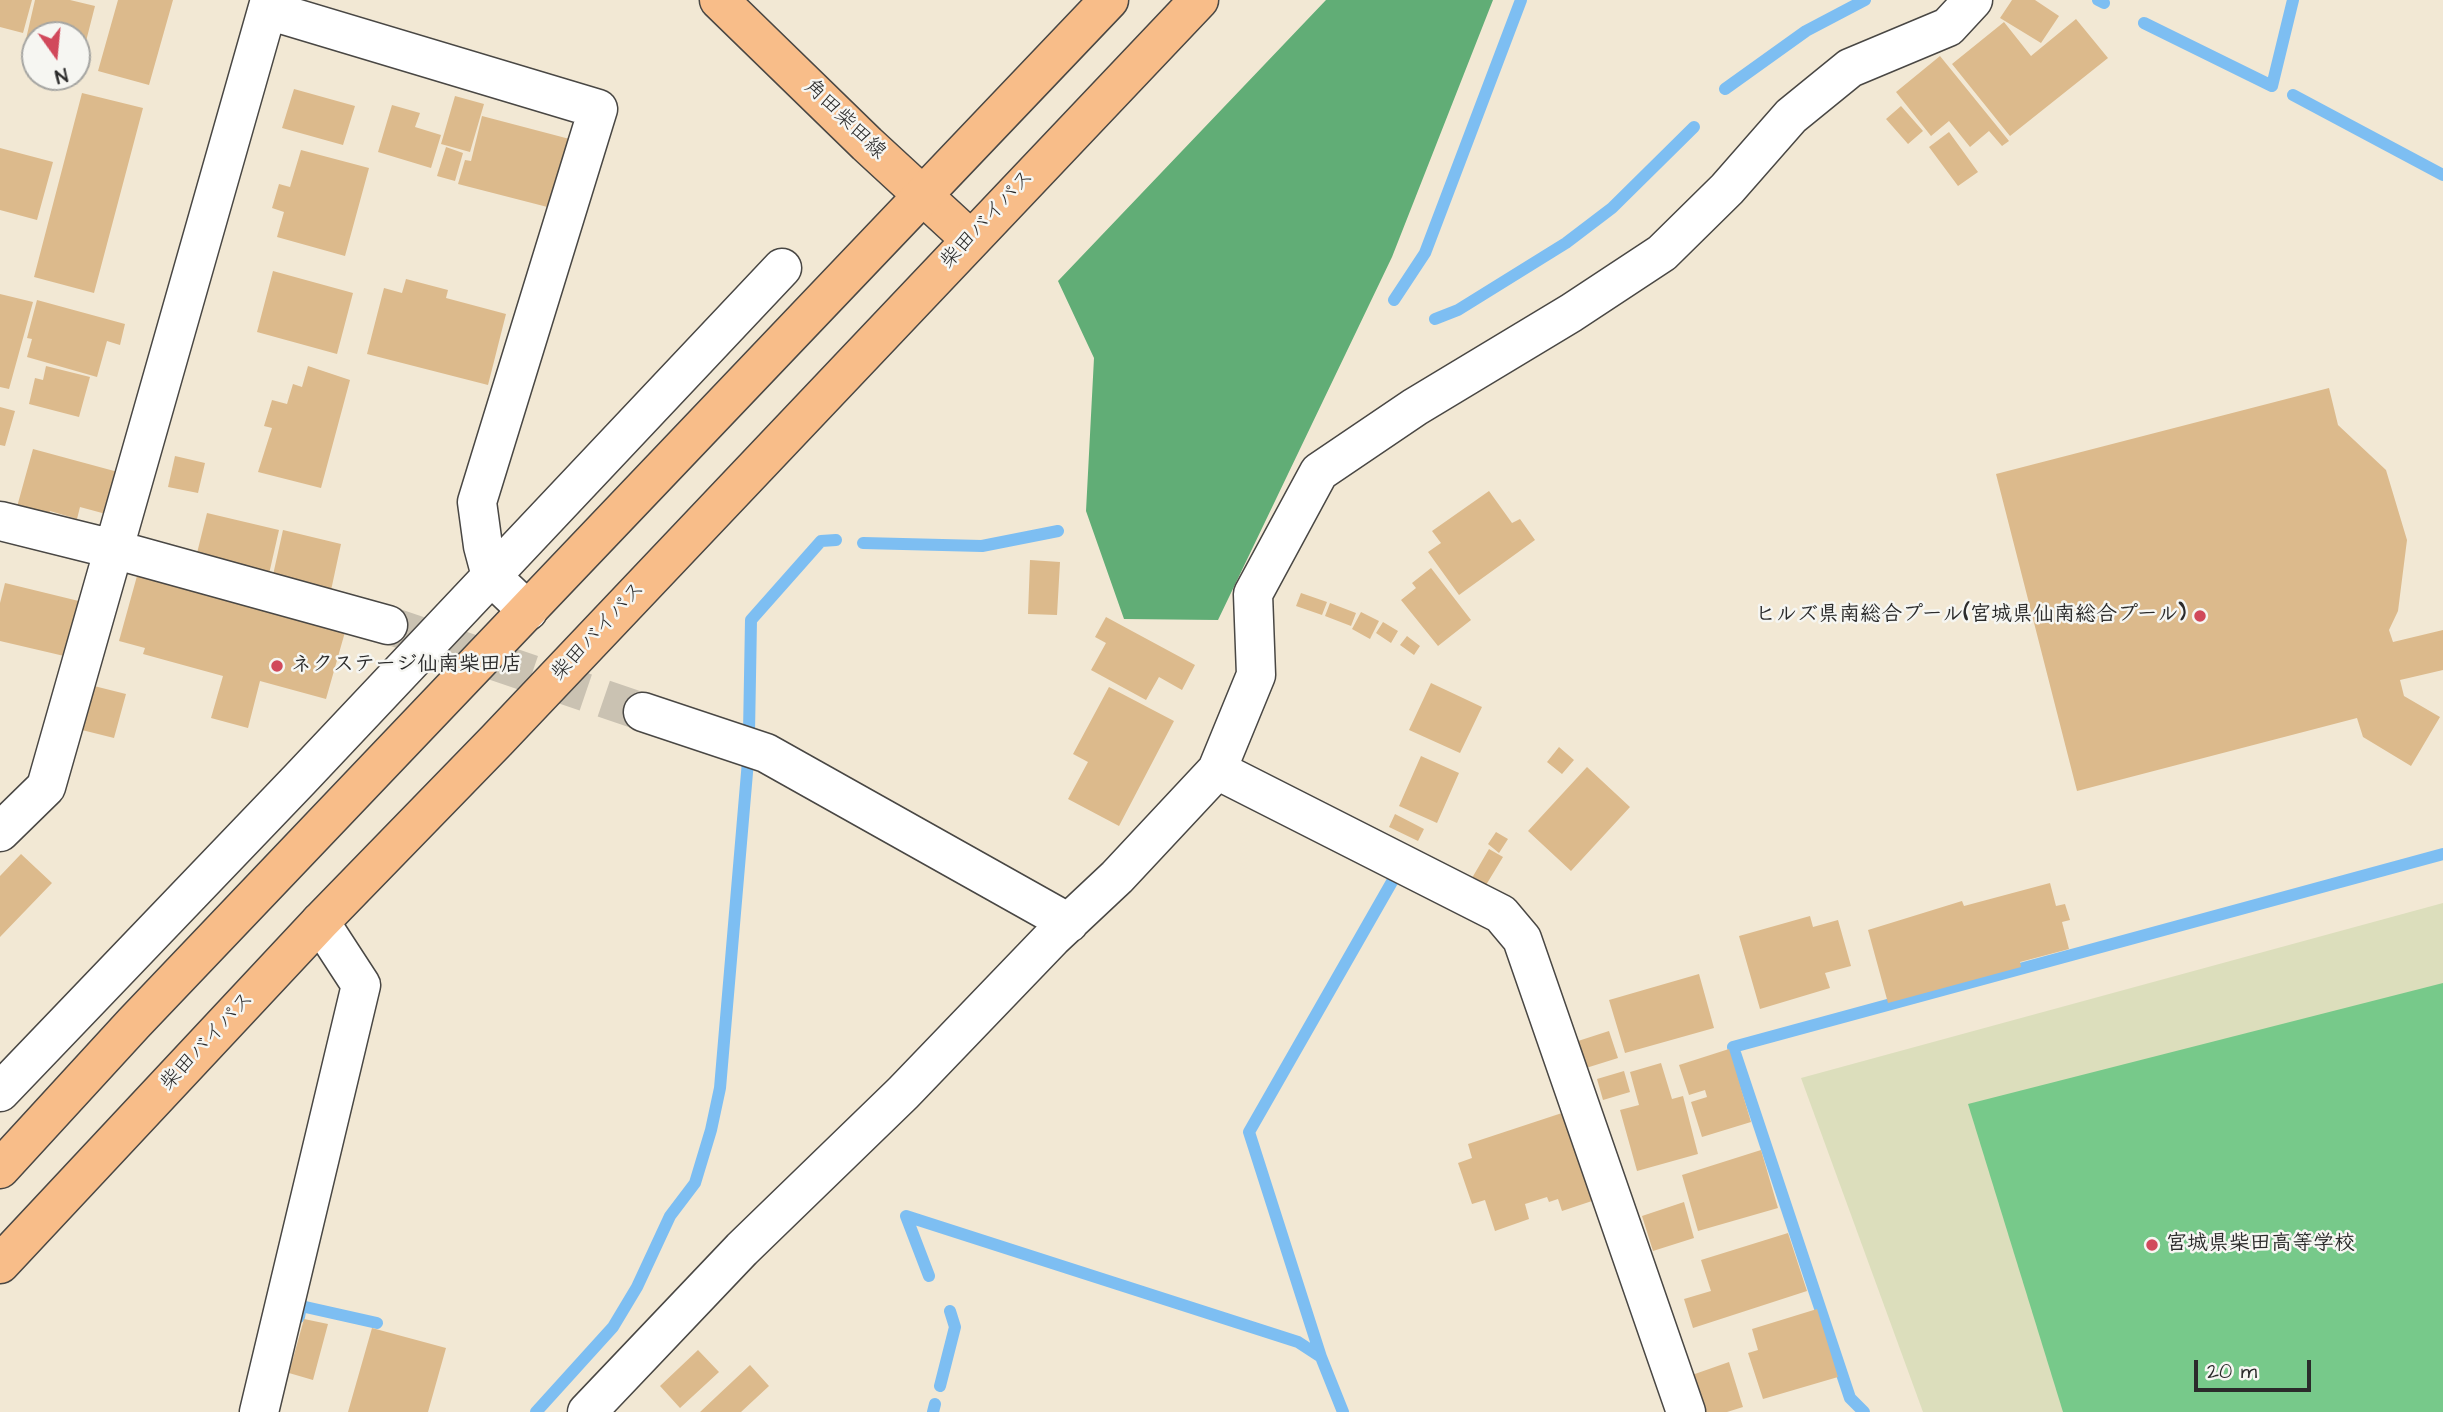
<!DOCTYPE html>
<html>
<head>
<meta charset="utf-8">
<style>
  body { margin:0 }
  #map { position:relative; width:2443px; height:1412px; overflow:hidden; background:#f2e8d4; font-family:"Architects Daughter",sans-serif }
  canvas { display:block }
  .north { position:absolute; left:21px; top:21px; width:70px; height:70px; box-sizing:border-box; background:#f6f6f2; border:2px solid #a5a5a2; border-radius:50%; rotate:165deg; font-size:19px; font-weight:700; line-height:28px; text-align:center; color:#2b2b2b }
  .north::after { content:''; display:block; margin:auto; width:24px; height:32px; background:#d1495b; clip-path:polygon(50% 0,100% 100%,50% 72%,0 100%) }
  .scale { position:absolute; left:2194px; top:1360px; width:117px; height:32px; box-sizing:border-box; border:4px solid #2b2b2b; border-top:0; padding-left:9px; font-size:21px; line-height:24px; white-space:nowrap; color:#2b2b2b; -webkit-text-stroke:5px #f6f6f2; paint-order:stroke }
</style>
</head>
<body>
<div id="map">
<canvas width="2443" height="1412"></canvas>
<div class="north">N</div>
<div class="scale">20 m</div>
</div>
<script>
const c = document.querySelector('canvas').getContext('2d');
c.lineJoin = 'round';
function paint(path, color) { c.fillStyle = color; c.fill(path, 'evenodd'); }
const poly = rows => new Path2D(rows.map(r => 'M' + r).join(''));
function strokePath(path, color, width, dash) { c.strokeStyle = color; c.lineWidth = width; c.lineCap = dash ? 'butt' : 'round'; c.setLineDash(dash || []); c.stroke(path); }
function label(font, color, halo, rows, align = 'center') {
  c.font = font + ' "Architects Daughter","Klee One",sans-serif'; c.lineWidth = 5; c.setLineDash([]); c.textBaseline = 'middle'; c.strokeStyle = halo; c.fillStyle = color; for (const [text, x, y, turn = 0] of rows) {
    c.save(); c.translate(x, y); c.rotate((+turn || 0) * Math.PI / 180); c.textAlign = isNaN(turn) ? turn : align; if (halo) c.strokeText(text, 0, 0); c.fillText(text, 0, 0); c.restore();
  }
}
paint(poly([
  [2443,903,2443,1412,1923,1412,1801,1078]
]), '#dcdebc');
paint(poly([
  [2443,983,2443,1412,2063,1412,1968,1104]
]), '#77c98a');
paint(poly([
  [1326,0,1493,0,1392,257,1218,620,1124,619,1086,511,1094,358,1058,281]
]), '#61ad76');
strokePath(poly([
  [2098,0,2104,3],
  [2144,23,2272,86,2293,0],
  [1725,89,1806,31,1865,0],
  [2293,95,2443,175],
  [1394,300,1425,253,1521,0],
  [1435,319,1458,310,1566,243,1612,208,1694,127],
  [863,543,982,546,1058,531],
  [749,733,751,620,821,541,836,540],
  [929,1276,906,1216,1298,1342,1321,1357,1343,1412],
  [299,1317,301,1306,377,1323],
  [1321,1357,1249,1132,1393,880],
  [940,1386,955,1327,950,1311],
  [536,1412,613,1327,637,1287,670,1216,695,1183,711,1130,720,1088,748,761],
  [933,1412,935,1404],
  [1864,1412,1850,1398,1733,1047,2443,854]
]), '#7dbef2', 12);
paint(poly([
  [0,0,32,0,23,33,0,27],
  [35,0,70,0,95,6,83,53,77,52,77,35,35,35,35,41,26,39],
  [118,0,173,0,149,85,98,71],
  [2012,0,2035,0,2059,16,2041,43,2000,18],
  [2076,19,2108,58,2010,136,1952,64,2004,22,2031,56],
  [1940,56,2009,141,2002,146,1989,131,1970,147,1949,121,1931,136,1896,92],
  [294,89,355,106,343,145,282,128],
  [82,93,143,108,94,293,34,277],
  [455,96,484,104,470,152,441,144],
  [392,105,420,113,415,127,441,135,431,168,378,152],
  [1901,106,1923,131,1908,144,1886,119],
  [482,116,581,142,563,211,458,184,465,160,471,161],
  [1949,132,1978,172,1958,186,1929,147],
  [446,147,463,153,455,181,437,176],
  [0,148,53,162,37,220,0,210],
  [301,150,369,168,345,256,277,237,284,212,272,208,279,184,290,187],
  [273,271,353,293,337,354,257,332],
  [406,279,448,290,446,298,506,314,488,385,367,354,384,288,402,293],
  [0,294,33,302,9,389,0,387],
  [37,300,125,324,120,345,107,341,97,377,27,357,32,339,27,338],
  [46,366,90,377,79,417,29,404,35,378,43,380],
  [308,366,350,380,321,488,258,472,272,428,264,426,272,400,287,404,293,384,302,387],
  [2329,388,2338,425,2386,470,2407,540,2398,611,2389,630,2393,642,2443,630,2443,670,2400,680,2404,696,2440,717,2411,766,2363,737,2357,718,2077,791,1996,474],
  [0,407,15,411,5,446,0,445],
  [33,449,129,475,117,517,80,507,77,519,50,511,47,523,15,514],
  [175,456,205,463,198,493,168,487],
  [1489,491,1512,523,1520,519,1535,540,1459,595,1428,552,1441,543,1432,531],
  [207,513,279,530,269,574,196,557],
  [283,530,341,544,330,595,273,575],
  [1030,560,1060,562,1057,615,1028,614],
  [1431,568,1471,620,1438,646,1401,600,1416,588,1412,583],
  [137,576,345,632,326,699,260,681,248,728,211,718,223,676,143,654,145,648,119,641],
  [5,583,91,604,77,659,0,641,0,603],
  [1301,593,1327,602,1322,615,1296,606],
  [1330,603,1356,613,1351,626,1325,616],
  [1361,612,1379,621,1370,639,1352,629],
  [1106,617,1195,665,1182,690,1159,677,1146,700,1091,670,1106,643,1095,637],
  [1383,622,1398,631,1391,643,1376,633],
  [1407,636,1420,646,1414,655,1400,645],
  [1431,683,1482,707,1460,753,1409,730],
  [94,686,126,694,114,738,82,730],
  [1109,687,1174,721,1119,826,1068,799,1088,762,1073,754],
  [1559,747,1574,760,1562,774,1547,762],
  [1421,756,1459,773,1437,823,1399,806],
  [1587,767,1630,807,1571,871,1528,831],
  [1395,814,1424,829,1418,841,1389,827],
  [1496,832,1508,839,1499,853,1488,844],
  [1489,849,1503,857,1486,885,1472,878],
  [21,854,52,883,0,937,0,876],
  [2050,883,2056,906,2065,904,2070,920,2062,922,2069,949,2020,962,2021,967,1888,1003,1868,930,1962,901,1964,906],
  [1810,916,1813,927,1838,920,1851,966,1825,973,1830,988,1760,1009,1739,936],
  [1699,974,1714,1028,1625,1053,1609,1000],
  [1609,1031,1618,1058,1586,1068,1578,1041],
  [1729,1049,1751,1122,1702,1137,1691,1102,1707,1097,1705,1090,1689,1095,1679,1065],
  [1661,1063,1672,1099,1683,1096,1698,1154,1637,1171,1620,1110,1639,1105,1630,1072],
  [1624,1071,1630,1092,1603,1100,1597,1079],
  [1565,1112,1595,1200,1562,1211,1558,1199,1549,1202,1547,1197,1525,1204,1529,1219,1495,1231,1485,1200,1472,1204,1458,1163,1472,1158,1468,1144],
  [1761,1150,1778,1208,1698,1231,1682,1175],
  [1684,1202,1694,1238,1653,1251,1642,1216],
  [1788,1233,1807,1291,1693,1328,1684,1299,1711,1291,1701,1260],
  [1817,1309,1838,1377,1763,1399,1748,1353,1758,1350,1752,1329],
  [304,1319,328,1324,313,1380,289,1373],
  [372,1328,446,1348,428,1412,348,1412],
  [698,1350,719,1372,680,1408,660,1386],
  [1729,1362,1743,1407,1727,1412,1705,1412,1692,1375],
  [750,1365,769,1386,741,1412,700,1412]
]), '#dcba8c');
strokePath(poly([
  [388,625,643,712]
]), '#cac2b2', 38, [38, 19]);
const minor = poly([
  [268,10,598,109,477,502,483,546,491,576,528,611],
  [0,521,113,549,388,625],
  [643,712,766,753,1069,923],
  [1217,770,1501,914,1522,939,1686,1412],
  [0,832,46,787,270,0],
  [0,1092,300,779,782,268],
  [259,1412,361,985,320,922],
  [587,1412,742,1249,903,1093,1052,938,1117,877,1217,770,1256,675,1253,594,1319,472,1415,407,1571,313,1662,253,1727,189,1791,116,1850,68,1948,27,1973,0]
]);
const major = poly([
  [719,0,867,144,970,239]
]);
const highway = poly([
  [0,1169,134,1023,1109,0],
  [0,1264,320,922,497,740,1199,0]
]);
strokePath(minor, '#494744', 41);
strokePath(major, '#494744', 41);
strokePath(highway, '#494744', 41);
strokePath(minor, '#fff', 38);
strokePath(major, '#f8bd89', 38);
strokePath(highway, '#f8bd89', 38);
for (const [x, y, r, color] of [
  [2200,616,7,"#d1495b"],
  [277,666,7,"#d1495b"],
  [2152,1245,7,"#d1495b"]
]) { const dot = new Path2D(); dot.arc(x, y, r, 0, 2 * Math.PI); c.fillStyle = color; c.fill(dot); strokePath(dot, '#f6f6f2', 2.5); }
label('21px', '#2b2b2b', '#f6f6f2', [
  ["角田柴田線",844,120,44],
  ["柴田バイパス",988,220,-47],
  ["柴田バイパス",599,632,-47],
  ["柴田バイパス",208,1042,-47]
]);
label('bold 21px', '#2b2b2b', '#f6f6f2', [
  ["ヒルズ県南総合プール(宮城県仙南総合プール)",2186,616,"right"],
  ["ネクステージ仙南柴田店",291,666],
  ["宮城県柴田高等学校",2166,1245]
], 'left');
</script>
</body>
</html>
